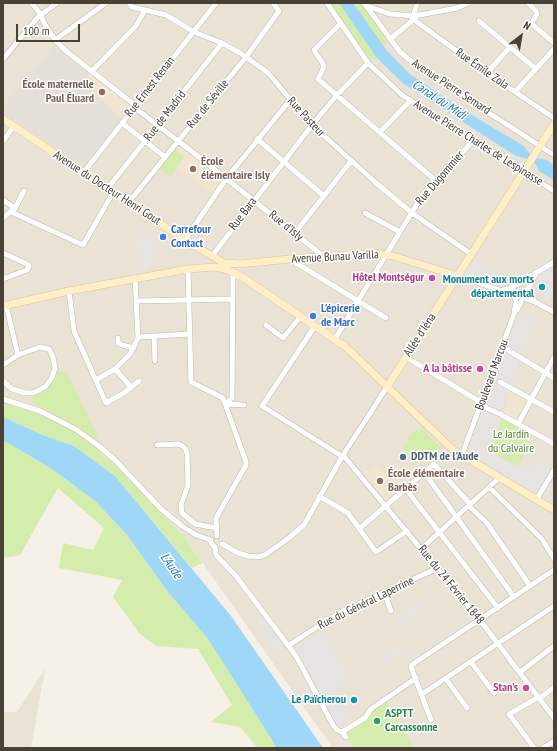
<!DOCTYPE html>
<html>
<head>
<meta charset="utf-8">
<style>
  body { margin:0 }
  #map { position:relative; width:557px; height:751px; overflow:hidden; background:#f5f0e8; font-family:"PT Sans Narrow",sans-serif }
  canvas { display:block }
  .frame { position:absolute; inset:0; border:4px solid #494036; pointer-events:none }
  .north { position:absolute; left:501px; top:16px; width:40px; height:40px; -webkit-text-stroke:3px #fff; paint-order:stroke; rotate:31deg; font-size:11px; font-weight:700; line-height:16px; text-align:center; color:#494036 }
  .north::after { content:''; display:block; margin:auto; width:14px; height:18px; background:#494036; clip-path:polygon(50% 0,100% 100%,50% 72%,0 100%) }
  .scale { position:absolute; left:16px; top:24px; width:64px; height:18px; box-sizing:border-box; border:2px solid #494036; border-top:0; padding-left:5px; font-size:12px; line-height:14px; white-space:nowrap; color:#494036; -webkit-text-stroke:3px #fff; paint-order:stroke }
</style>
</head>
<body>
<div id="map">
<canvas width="557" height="751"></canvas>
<div class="frame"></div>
<div class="north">N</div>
<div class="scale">100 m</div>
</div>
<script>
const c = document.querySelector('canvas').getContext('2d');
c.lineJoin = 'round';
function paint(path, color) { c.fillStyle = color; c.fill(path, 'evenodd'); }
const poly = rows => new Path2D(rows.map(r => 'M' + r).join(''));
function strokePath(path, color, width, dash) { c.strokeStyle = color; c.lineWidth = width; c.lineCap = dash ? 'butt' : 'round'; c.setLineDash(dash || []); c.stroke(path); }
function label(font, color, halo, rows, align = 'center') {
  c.font = font + ' "PT Sans Narrow",sans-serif'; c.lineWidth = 3; c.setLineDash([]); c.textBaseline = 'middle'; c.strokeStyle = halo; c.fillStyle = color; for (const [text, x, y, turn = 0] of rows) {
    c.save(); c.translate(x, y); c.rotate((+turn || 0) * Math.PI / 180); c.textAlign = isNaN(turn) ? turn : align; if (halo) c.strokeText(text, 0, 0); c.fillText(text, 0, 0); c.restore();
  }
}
paint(poly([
  [3,3,554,3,554,748,333,748,315,723,186,539,122,472,18,406,3,402],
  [45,669,31,748,3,748,3,712,17,712]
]), '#eae2d5');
paint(poly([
  [55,45,90,74,83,82,123,120,84,166,3,114,3,107]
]), '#e5dfd9');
paint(poly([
  [90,74,131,107,123,120,82,82],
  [179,144,223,179,212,194,177,169,170,177,159,169],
  [511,389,529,399,516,420,503,412],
  [377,463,401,491,389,501,383,500,362,475]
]), '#f0e5d0');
paint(poly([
  [329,3,339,3,378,58,373,60,367,57],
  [354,3,366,3,381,25,380,30,387,42,385,45,382,45,372,31],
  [175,150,184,157,170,177,160,169],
  [59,371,64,371,69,376,97,435,98,439,94,439,72,424,35,405,32,402,31,398,33,396,44,392,49,388,55,376],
  [3,402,51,418,88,440,122,472,186,539,202,563,192,568,115,476,74,446,45,436,3,417],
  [502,416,532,434,528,440,530,445,517,466,491,452],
  [423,429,441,447,428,460,424,457,415,465,402,447,409,441,407,438,417,430,419,432],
  [3,441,8,443,52,469,95,501,127,535,168,592,208,639,277,748,258,748,240,727,211,722,232,705,198,649,157,646,140,634,113,597,122,580,59,568,63,543,93,550,104,528,58,488,20,555,3,558],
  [386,700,414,748,355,748,343,728]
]), '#d4edad');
paint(poly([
  [143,232,159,243,151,259,149,267,142,269,136,243],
  [475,259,513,283,504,286,497,287,466,275,466,273],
  [554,265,554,298,547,303,543,295,537,286,539,275],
  [519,314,538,318,525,345,500,414,490,452,521,469,531,467,535,461,551,470,537,494,534,494,475,459,470,454,469,449],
  [436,593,435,597,398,628,399,622,396,618,417,601,420,605],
  [261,616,283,645,274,652,256,620],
  [469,619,472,623,418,659,410,659,401,654,386,663,379,655,396,646,409,655,420,654],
  [324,633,350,680,336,690,352,718,342,724,336,723,296,647]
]), '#e6e3e0');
paint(poly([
  [339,3,353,3,387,51,411,75,465,111,524,146,530,154,537,158,547,160,554,165,554,180,539,171,535,163,528,159,516,156,404,84,377,58],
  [3,417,45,436,74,446,115,476,231,616,323,748,277,748,208,639,168,592,127,535,95,501,52,469,8,443,3,441]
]), '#9fd8f7');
const minor = poly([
  [32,3,41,15,44,23,55,40,66,51,136,106],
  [129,3,132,7,166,15,194,32,222,43,240,53,263,69,269,74,312,125,375,182,412,213,471,254],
  [327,3,368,63,402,95,554,191],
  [364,3,400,52,418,67,554,155],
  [528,3,536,11,537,14,532,23,533,25,554,43],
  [367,6,390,14,414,16,457,8,469,3],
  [414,16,417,22,487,73,554,118],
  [479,21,536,69],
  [341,23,314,50,315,52,322,62,324,67,318,79,436,181],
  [390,39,412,21,417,3],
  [55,40,106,3],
  [3,59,38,17,57,3],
  [92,71,136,26,145,10],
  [487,73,510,47],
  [515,92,554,49],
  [134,107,199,157,323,256],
  [122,123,165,157],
  [380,132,410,101],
  [257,139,324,196],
  [3,141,14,126],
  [84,172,216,3],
  [108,188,222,43],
  [3,200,15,208],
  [129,202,246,57,279,11,273,3],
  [11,212,83,245,114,191],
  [365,213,400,232],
  [3,218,15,208,24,191],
  [295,233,351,161],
  [185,240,226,179,290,100],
  [3,253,29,265,29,267,27,270,3,279],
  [212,256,312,125,337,95,368,63],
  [293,259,296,263,386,318],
  [188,269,191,382,223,398,246,462,246,465,216,518,217,536],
  [458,276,535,302,554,312],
  [528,288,535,302],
  [503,290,511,288,554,262],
  [69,291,74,331,106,403,124,393,139,381],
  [137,301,233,299],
  [6,305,18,355],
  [517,310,536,273],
  [266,325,283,338,301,316],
  [315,326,262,406,343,457],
  [154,336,155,361],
  [138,337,190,334],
  [118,338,118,343,122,345,134,348],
  [335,339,423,194,473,141],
  [503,347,554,378],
  [406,357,482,403,486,408,500,414,554,444],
  [3,365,18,355,40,347,49,349,53,357,55,368,52,378,45,387,33,393,25,393,12,389,4,382,3,380],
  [115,369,131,387],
  [96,380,115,369,130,354,138,338,135,278],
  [500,382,554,412],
  [3,399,40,411,77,430,100,447,116,461,161,509,182,526,196,535,211,540],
  [226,404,232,398,233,272],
  [226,404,244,405],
  [518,424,554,357],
  [157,445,179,444,185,448,187,453,188,485,181,505,182,513,195,524,211,527,216,527],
  [460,454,463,452,514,314,516,301,513,294],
  [343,455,480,620,554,718],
  [424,472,514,597],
  [489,487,542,539,554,559],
  [405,488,498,608],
  [319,496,348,513,376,552,407,531],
  [537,499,554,470],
  [469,506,487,523,530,586],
  [359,529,434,464,470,504],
  [211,540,211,543,215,547,216,555,236,576,296,656,333,725,337,730,342,732,346,737],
  [222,544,238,553,248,556,257,557,265,555,290,537,304,525,343,455,387,387],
  [421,549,499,478],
  [384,592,391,611],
  [288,646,323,623,347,609,438,568],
  [471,662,494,693],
  [520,672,554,646],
  [446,679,467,708],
  [422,694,554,606],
  [540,698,554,687],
  [431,720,411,667,413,664,554,570],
  [342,732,365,718,371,709,416,678],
  [534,748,509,714,539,697],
  [543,748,554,741]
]);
const secondary = poly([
  [3,119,185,240,224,263,240,264,290,259,375,253,393,256,458,276],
  [3,306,69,291,188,269,215,267,228,270,242,277,346,347,452,449,554,510],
  [387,387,554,124]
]);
strokePath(minor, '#c2b8a9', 6);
strokePath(secondary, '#dcc595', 8);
strokePath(minor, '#fff', 5);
strokePath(secondary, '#ffefc8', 7);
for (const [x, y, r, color] of [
  [102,92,4,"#8d6e63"],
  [193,169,4,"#8d6e63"],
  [163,237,4,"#3f7fe0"],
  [432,278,4,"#d1479c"],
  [542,287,4,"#0f9aa8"],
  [313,316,4,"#3f7fe0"],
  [480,369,4,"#d1479c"],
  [403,457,4,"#5c6f8a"],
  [380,481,4,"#8d6e63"],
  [526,688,4,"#d1479c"],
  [354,700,4,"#0f9aa8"],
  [377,721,4,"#2e9e5b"]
]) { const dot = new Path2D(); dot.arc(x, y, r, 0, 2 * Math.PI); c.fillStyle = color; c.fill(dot); strokePath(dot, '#fff', 1.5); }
label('12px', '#494036', '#fff', [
  ["Rue Émile Zola",482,69,35],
  ["Rue Ernest Renan",150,87,-52],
  ["Avenue Pierre Semard",451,87,33],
  ["Rue de Séville",208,104,-51],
  ["Rue de Madrid",165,116,-52],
  ["Rue Pasteur",306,117,47],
  ["Avenue Pierre Charles de Lespinasse",478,143,32],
  ["Rue Dugommier",440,178,-49],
  ["Avenue du Docteur Henri Gout",107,188,33],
  ["Rue Bara",243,214,-53],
  ["Rue d'Isly",286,226,39],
  ["Avenue Bunau Varilla",335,257,-3],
  ["Allée d'Iéna",420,335,-57],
  ["Boulevard Marcou",492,375,-70],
  ["Rue du 24 Février 1848",451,585,51],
  ["Rue du Général Laperrine",366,603,-26]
]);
label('bold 12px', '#785e54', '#fff', [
  ["École maternelle",94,85,"right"],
  ["Paul Éluard",94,99,"right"],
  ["École",201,162],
  ["élémentaire Isly",201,176],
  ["École élémentaire",388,474],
  ["Barbès",388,488]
], 'left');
label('bold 12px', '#366cbe', '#fff', [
  ["Carrefour",171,230],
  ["Contact",171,244],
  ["L'épicerie",321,309],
  ["de Marc",321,323]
], 'left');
label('bold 12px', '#b23c85', '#fff', [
  ["Hôtel Montségur",424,278],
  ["A la bâtisse",472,369],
  ["Stan’s",518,688]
], 'right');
label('bold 12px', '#0d838f', '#fff', [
  ["Monument aux morts",534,280],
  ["départemental",534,294],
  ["Le Païcherou",346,700]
], 'right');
label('12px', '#4c8123', '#fff', [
  ["Le Jardin",511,435],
  ["du Calvaire",511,449]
]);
label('bold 12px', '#4e5e75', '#fff', [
  ["DDTM de l'Aude",411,457]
], 'left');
label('bold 12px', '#27864d', '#fff', [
  ["ASPTT",385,714],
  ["Carcassonne",385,728]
], 'left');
label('italic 13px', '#227bae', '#fff', [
  ["Canal du Midi",439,100,33],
  ["L'Aude",171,566,55]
]);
</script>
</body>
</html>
